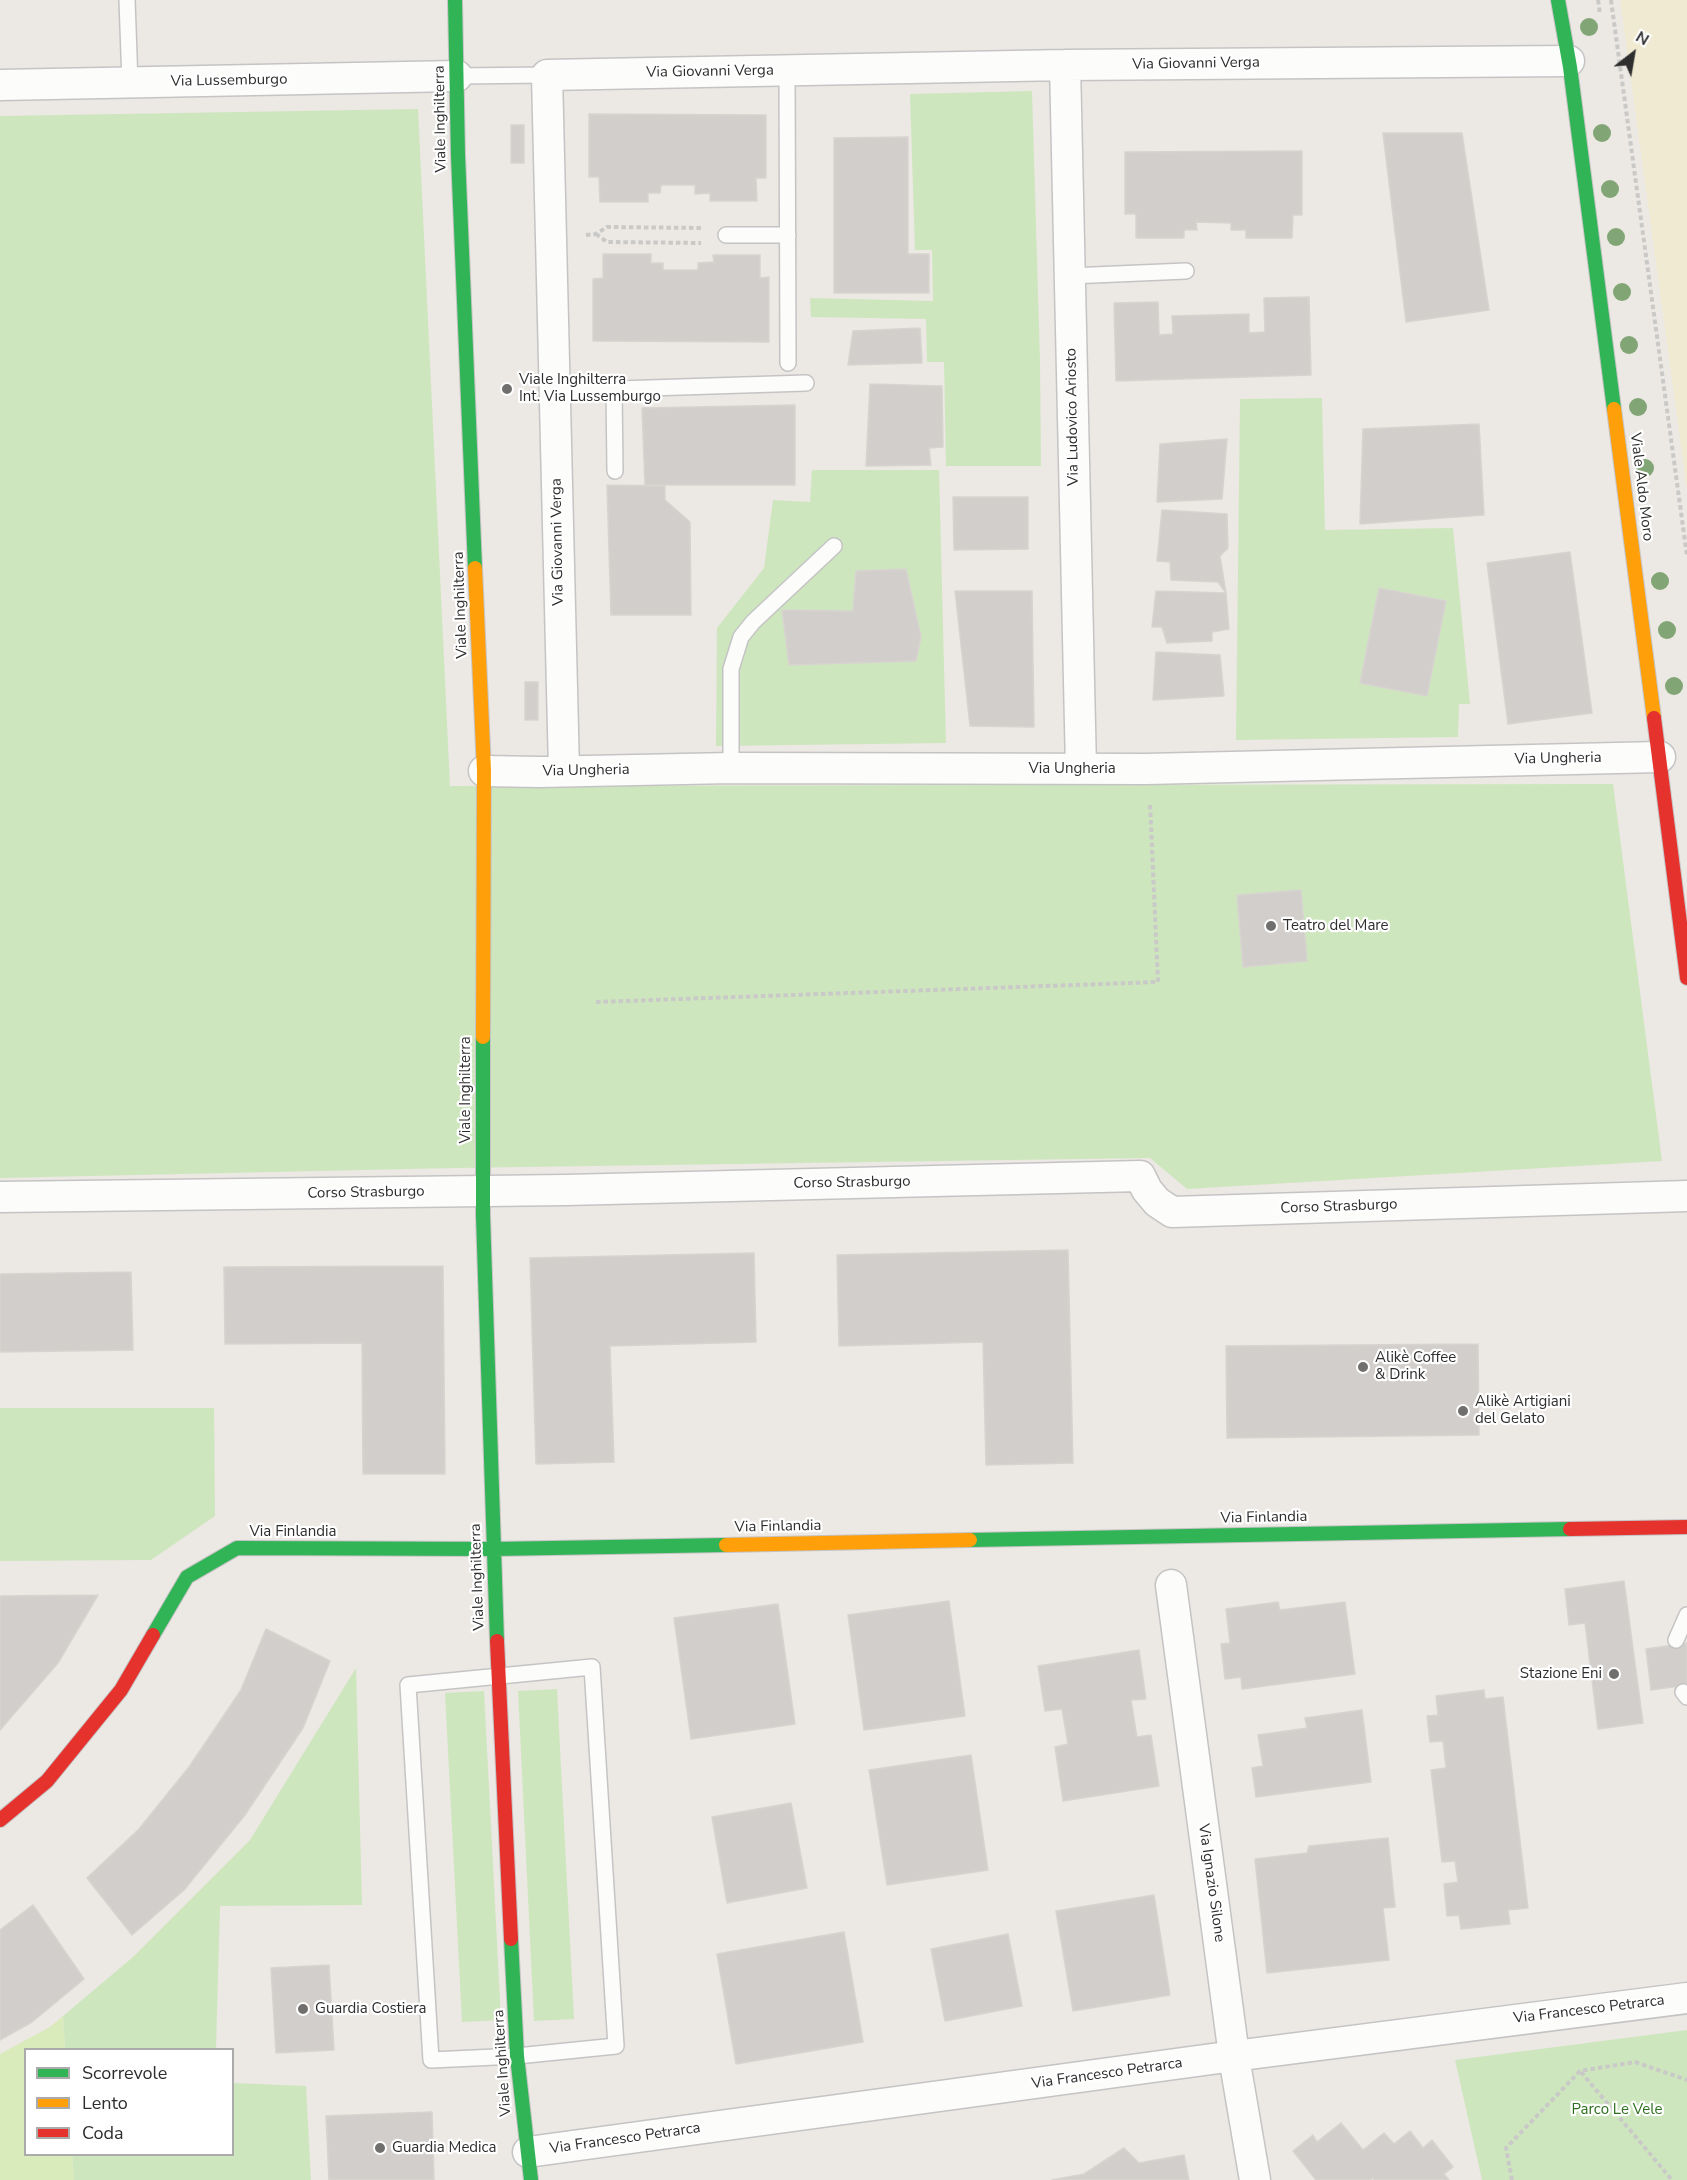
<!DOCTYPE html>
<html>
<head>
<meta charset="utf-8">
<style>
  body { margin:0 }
  #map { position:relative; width:1687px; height:2180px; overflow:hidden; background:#ece8e4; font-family:"Nunito Sans",sans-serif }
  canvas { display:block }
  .legend { position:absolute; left:24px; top:2048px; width:210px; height:108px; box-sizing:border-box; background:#fff; border:2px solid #ababab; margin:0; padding:8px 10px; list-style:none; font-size:18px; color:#2e2e2e }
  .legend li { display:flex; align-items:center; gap:12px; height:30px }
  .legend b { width:30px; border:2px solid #ababab }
  .north { position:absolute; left:1603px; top:24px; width:60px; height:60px; -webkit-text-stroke:4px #fff; paint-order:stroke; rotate:31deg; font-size:16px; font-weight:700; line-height:24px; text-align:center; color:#2e2e2e }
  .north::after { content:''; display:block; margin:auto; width:21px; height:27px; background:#2e2e2e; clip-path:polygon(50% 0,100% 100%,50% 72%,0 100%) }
</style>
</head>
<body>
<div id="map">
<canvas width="1687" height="2180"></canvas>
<ul class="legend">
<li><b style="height:8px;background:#30b455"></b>Scorrevole</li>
<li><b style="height:8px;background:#ff9f0a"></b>Lento</li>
<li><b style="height:8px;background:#e5322d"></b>Coda</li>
</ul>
<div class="north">N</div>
</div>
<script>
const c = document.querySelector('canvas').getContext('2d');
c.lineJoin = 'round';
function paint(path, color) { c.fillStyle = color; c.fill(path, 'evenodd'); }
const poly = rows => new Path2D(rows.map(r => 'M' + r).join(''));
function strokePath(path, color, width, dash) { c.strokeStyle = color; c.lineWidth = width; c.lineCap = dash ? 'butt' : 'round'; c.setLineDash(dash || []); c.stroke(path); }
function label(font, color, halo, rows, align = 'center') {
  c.font = font + ' "Nunito Sans",sans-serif'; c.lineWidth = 4.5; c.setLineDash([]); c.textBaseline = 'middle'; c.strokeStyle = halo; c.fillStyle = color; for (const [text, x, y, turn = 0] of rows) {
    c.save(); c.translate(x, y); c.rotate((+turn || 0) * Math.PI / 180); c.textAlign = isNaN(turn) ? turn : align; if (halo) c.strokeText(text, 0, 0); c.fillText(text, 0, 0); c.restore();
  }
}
paint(poly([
  [1032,91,1040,361,1041,466,946,466,944,362,927,362,926,319,811,317,810,298,933,301,932,250,915,250,910,94],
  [418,109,450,786,1613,784,1662,1161,1187,1189,1150,1158,454,1168,0,1178,0,116],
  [1322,398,1325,530,1453,528,1470,704,1459,704,1458,737,1236,740,1240,399],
  [812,470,939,470,946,743,716,746,717,628,764,568,773,500,810,502],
  [0,1408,214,1408,215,1516,151,1560,0,1561],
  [356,1668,362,1905,220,1906,216,2049,65,2049,63,2016,133,1957,250,1840],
  [557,1689,574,2019,534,2021,518,1691],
  [484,1691,501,2020,462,2022,445,1693],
  [1687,2030,1687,2180,1482,2180,1455,2060],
  [233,2083,306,2086,311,2180,74,2180,72,2155,232,2154]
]), '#cee6be');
paint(poly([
  [1620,0,1687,0,1687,490]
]), '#f0ead3');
paint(poly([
  [63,2016,65,2049,26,2050,26,2154,72,2155,74,2180,0,2180,0,2054,50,2027]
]), '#d9eabb');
const building = poly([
  [589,114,766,115,766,178,756,178,757,201,710,201,710,193,695,194,695,185,661,185,660,193,648,193,648,202,600,202,599,177,589,177,589,114],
  [511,125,524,125,524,163,511,163,511,125],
  [1383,133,1462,133,1489,310,1406,322,1383,133],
  [908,137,908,254,929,254,929,293,834,293,834,138,908,137],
  [1302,151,1302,215,1293,215,1292,238,1246,238,1246,230,1231,230,1231,223,1196,222,1197,230,1184,230,1184,238,1136,238,1136,214,1125,214,1125,152,1302,151],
  [603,254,651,254,651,263,663,263,663,270,698,270,698,263,714,262,713,255,760,255,760,278,769,277,769,342,593,341,593,279,603,278,603,254],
  [1309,297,1311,375,1116,381,1114,303,1158,302,1159,335,1173,334,1172,316,1249,314,1249,333,1265,332,1264,298,1309,297],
  [920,328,922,363,848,365,853,331,920,328],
  [870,384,942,386,943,447,929,448,931,465,866,466,870,384],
  [795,405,795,485,645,485,642,408,795,405],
  [1479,424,1484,515,1360,524,1363,429,1479,424],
  [1227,439,1222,499,1157,502,1160,444,1227,439],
  [607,485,665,486,665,500,690,522,691,615,611,615,607,485],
  [953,497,1028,497,1028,549,954,550,953,497],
  [1162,510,1227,514,1228,548,1220,556,1226,593,1218,582,1171,580,1170,562,1157,561,1162,510],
  [1570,552,1592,713,1508,724,1487,563,1570,552],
  [906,569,921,637,916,661,789,665,782,610,853,611,856,571,906,569],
  [1379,588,1446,601,1427,696,1360,683,1379,588],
  [955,591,1032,591,1034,727,970,726,955,591],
  [1156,591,1226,593,1229,629,1212,632,1212,641,1167,643,1162,627,1152,627,1156,591],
  [1156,652,1220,655,1224,696,1153,700,1156,652],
  [525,682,538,682,538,720,525,720,525,682],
  [1301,890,1307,961,1243,967,1237,895,1301,890],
  [1068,1250,1073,1463,986,1465,983,1342,839,1346,837,1255,1068,1250],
  [754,1253,756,1342,610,1346,614,1462,536,1464,530,1258,754,1253],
  [443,1266,445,1474,363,1474,362,1343,225,1344,224,1267,443,1266],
  [131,1272,133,1350,0,1352,0,1274,131,1272],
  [1478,1344,1479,1435,1227,1438,1226,1346,1478,1344],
  [1624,1581,1643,1723,1598,1729,1585,1623,1569,1625,1565,1589,1624,1581],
  [98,1595,58,1663,0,1730,0,1596,98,1595],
  [949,1601,965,1716,864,1730,848,1615,949,1601],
  [1278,1602,1280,1610,1345,1602,1355,1674,1242,1689,1241,1677,1225,1679,1221,1644,1230,1643,1226,1609,1278,1602],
  [778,1604,795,1724,691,1739,674,1618,778,1604],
  [266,1629,330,1661,303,1728,245,1815,184,1890,132,1935,87,1878,139,1829,189,1767,241,1690,266,1629],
  [1687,1643,1687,1685,1651,1690,1646,1649,1687,1643],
  [1139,1650,1146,1699,1131,1700,1137,1737,1151,1735,1159,1786,1063,1801,1055,1747,1068,1744,1062,1709,1045,1711,1038,1666,1139,1650],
  [1484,1690,1485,1699,1503,1697,1528,1908,1508,1910,1510,1924,1461,1929,1459,1915,1447,1916,1444,1884,1458,1882,1455,1861,1442,1862,1431,1770,1446,1768,1443,1741,1430,1742,1427,1716,1438,1715,1436,1696,1484,1690],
  [1362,1710,1371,1782,1256,1797,1252,1768,1263,1766,1258,1735,1307,1728,1305,1718,1362,1710],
  [971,1755,988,1870,887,1885,869,1770,971,1755],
  [791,1803,807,1888,727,1903,712,1817,791,1803],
  [1388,1838,1395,1907,1383,1908,1389,1960,1267,1973,1255,1859,1307,1853,1309,1846,1388,1838],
  [1154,1895,1170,1995,1073,2011,1056,1911,1154,1895],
  [33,1905,84,1979,32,2022,0,2040,0,1930,33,1905],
  [844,1932,863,2042,736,2064,717,1954,844,1932],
  [1008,1934,1022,2006,945,2021,931,1949,1008,1934],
  [329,1965,334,2050,276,2053,271,1968,329,1965],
  [432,2112,434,2180,329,2180,326,2116,432,2112],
  [1341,2123,1363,2150,1384,2133,1394,2144,1410,2131,1423,2148,1432,2140,1453,2167,1444,2174,1449,2180,1374,2180,1373,2178,1370,2180,1316,2180,1293,2151,1313,2135,1317,2142,1341,2123],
  [1124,2148,1139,2163,1184,2155,1189,2180,1052,2180,1084,2174,1124,2148]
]);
paint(building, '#d1cecb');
strokePath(building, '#d7d4d0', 1.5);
const lane = poly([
  [127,0,130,83],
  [787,71,788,363],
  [457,76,547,75],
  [726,235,788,235],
  [1070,276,1186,271],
  [614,389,615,471],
  [555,391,806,383],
  [731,768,731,669,741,637,753,622,834,546],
  [1676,1640,1687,1615],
  [592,1667,616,2046,517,2056,431,2060,408,1685,592,1667],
  [1683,1692,1687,1697]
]);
const street = poly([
  [1065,65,1081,769],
  [0,85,457,76],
  [484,771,539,772,731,768,1146,769,1660,757],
  [564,771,547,75,1065,65,1569,61],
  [0,1197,566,1190,1140,1176,1147,1190,1157,1202,1172,1212,1687,1196],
  [1171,1585,1235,2063,1255,2180],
  [528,2152,1234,2056,1687,1998]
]);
const fast = poly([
  [455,0,458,155,475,568],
  [1558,0,1570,67,1614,409],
  [483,1037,483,1215,497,1641],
  [970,1540,1570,1529],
  [153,1635,187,1577,237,1548,493,1549,726,1545],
  [511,1939,517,2056,531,2180]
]);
const slow = poly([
  [1614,409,1654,718],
  [475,568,484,771,483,1037],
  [726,1545,970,1540]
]);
const jam = poly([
  [1654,718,1687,978],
  [1570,1529,1687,1527],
  [497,1641,511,1939],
  [0,1820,47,1781,121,1690,153,1635]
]);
strokePath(lane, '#c5c4c5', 18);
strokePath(street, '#c5c4c5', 33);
strokePath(fast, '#c5c4c5', 16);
strokePath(slow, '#c5c4c5', 16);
strokePath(jam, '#c5c4c5', 16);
strokePath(poly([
  [1598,0,1600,14],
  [1611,0,1687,556],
  [596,234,607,242,701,243],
  [586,235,596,234,607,227,702,228],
  [596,1002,1158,982,1150,803],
  [1581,2072,1672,2180],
  [1512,2180,1506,2148,1580,2071,1635,2062,1687,2080]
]), '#c9c9c8', 4, [4.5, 3]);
strokePath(lane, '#fcfcfb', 15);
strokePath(street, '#fcfcfb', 30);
strokePath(fast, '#30b455', 14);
strokePath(slow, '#ff9f0a', 14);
strokePath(jam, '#e5322d', 14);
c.fillStyle = '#82a575';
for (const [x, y] of [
  [1589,27],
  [1602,133],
  [1610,189],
  [1616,237],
  [1622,292],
  [1629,345],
  [1638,407],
  [1645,468],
  [1660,581],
  [1667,630],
  [1674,686]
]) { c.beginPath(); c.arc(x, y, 9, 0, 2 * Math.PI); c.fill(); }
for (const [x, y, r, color] of [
  [507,389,6,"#706f6e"],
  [1271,926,6,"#706f6e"],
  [1363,1367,6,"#706f6e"],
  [1463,1411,6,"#706f6e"],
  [1614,1674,6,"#706f6e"],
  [303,2009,6,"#706f6e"],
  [380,2148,6,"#706f6e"]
]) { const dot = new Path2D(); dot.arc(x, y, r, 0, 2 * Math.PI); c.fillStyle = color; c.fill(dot); strokePath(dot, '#fff', 2); }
label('15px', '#2e2e2e', '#fff', [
  ["Via Giovanni Verga",1196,64,-1],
  ["Via Giovanni Verga",710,72,-1],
  ["Via Lussemburgo",229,81,-1],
  ["Viale Inghilterra",441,119,-91],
  ["Via Ludovico Ariosto",1073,417,-91],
  ["Viale Aldo Moro",1641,487,83],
  ["Via Giovanni Verga",558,542,-91],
  ["Viale Inghilterra",461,605,-92],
  ["Via Ungheria",1558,759,-1],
  ["Via Ungheria",1072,769],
  ["Via Ungheria",586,771,-1],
  ["Viale Inghilterra",466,1090,-90],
  ["Corso Strasburgo",852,1183,-1],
  ["Corso Strasburgo",366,1193,-1],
  ["Corso Strasburgo",1339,1207,-2],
  ["Via Finlandia",1264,1518,-1],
  ["Via Finlandia",778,1527,-1],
  ["Via Finlandia",293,1532],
  ["Viale Inghilterra",478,1577,-92],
  ["Via Ignazio Silone",1211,1883,82],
  ["Via Francesco Petrarca",1589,2010,-7],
  ["Viale Inghilterra",503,2063,-94],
  ["Via Francesco Petrarca",1107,2074,-8],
  ["Via Francesco Petrarca",625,2139,-8]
]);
label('15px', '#2e2e2e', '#fff', [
  ["Viale Inghilterra",519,380],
  ["Int. Via Lussemburgo",519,397],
  ["Teatro del Mare",1283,926],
  ["Alikè Coffee",1375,1358],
  ["& Drink",1375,1375],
  ["Alikè Artigiani",1475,1402],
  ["del Gelato",1475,1419],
  ["Stazione Eni",1602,1674,"right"],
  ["Guardia Costiera",315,2009],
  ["Guardia Medica",392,2148]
], 'left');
label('15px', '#2c6e1b', '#fff', [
  ["Parco Le Vele",1617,2110]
]);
</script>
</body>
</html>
